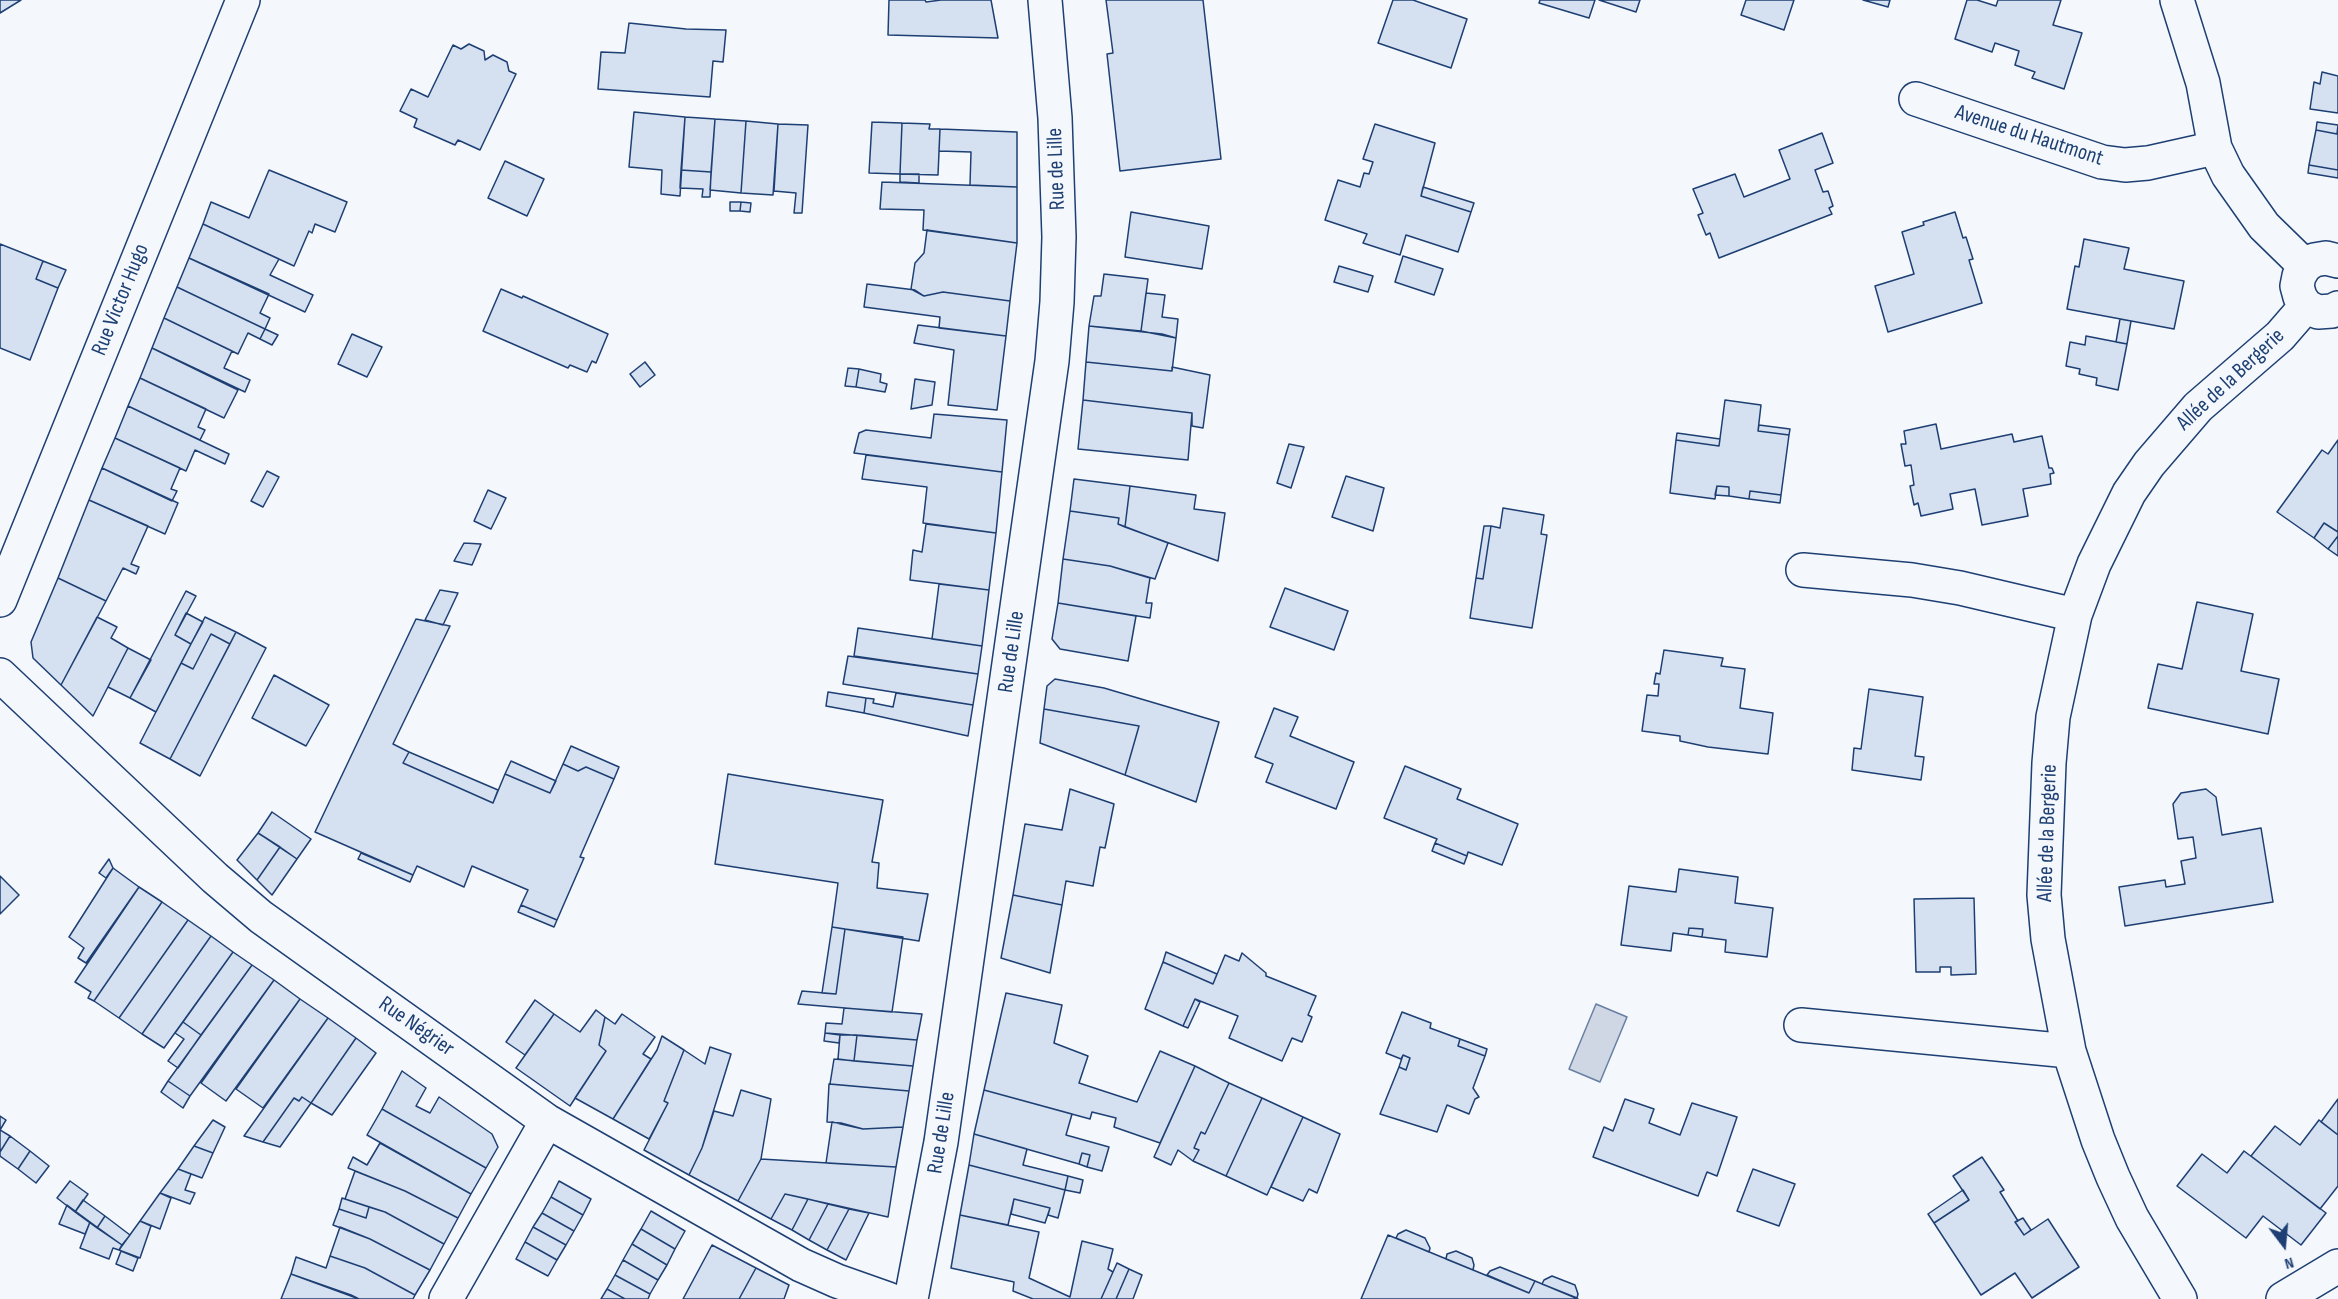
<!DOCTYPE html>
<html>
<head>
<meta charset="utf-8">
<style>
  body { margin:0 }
  #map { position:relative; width:2338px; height:1299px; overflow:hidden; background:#f4f7fb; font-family:"Sofia Sans Condensed",sans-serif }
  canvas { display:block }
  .north { position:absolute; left:2254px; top:1215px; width:60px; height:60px; -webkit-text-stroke:4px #f4f7fb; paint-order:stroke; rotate:164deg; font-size:16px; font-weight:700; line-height:24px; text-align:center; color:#1d3f73 }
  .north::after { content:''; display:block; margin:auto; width:21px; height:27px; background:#1d3f73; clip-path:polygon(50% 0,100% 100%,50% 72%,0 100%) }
</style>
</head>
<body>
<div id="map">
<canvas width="2338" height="1299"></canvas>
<div class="north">N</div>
</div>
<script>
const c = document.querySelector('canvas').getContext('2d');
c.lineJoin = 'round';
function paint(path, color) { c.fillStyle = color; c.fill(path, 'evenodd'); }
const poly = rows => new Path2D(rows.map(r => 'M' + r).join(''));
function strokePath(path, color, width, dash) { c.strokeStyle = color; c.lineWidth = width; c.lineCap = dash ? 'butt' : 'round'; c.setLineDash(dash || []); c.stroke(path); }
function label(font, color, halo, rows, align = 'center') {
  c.font = font + ' "Sofia Sans Condensed",sans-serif'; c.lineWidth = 4.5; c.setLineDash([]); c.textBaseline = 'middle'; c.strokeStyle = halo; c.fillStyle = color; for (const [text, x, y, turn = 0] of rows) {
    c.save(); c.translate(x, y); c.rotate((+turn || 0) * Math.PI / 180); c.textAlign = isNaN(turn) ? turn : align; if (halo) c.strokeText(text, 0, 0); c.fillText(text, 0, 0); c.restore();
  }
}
const water = poly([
  [1596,1004,1627,1017,1600,1082,1569,1069,1596,1004]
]);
paint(water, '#cfd7e4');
strokePath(water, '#687fa3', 1.5);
const building = poly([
  [0,0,21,0,0,13,0,0],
  [889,0,925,0,926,2,941,0,991,0,998,38,888,35,889,0],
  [1106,0,1203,0,1221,159,1120,171,1107,54,1113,53,1106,0],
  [1393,0,1413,0,1467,19,1451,68,1378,43,1393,0],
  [1540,0,1595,0,1589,18,1539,3,1540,0],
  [1599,0,1640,0,1636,12,1599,0],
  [1746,0,1794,0,1784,30,1741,15,1746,0],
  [1863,0,1890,0,1888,7,1863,0],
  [1967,0,1977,0,1996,6,1998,0,2061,0,2053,25,2082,33,2064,89,2032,78,2035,72,2015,65,2019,51,1995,43,1992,52,1955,39,1967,0],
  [629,23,686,29,726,30,723,62,713,61,710,97,598,89,601,52,625,53,629,23],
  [469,44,484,51,485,60,493,55,507,62,509,71,516,74,480,150,458,140,455,145,414,127,417,119,400,111,411,89,428,97,453,45,461,49,469,44],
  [2322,72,2338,76,2338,113,2310,109,2314,82,2320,84,2322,72],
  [634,112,685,117,680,196,661,194,662,170,629,167,634,112],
  [685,117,715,119,711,172,681,170,685,117],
  [715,119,746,121,741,193,710,190,715,119],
  [746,121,778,124,773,195,741,193,746,121],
  [872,122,902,123,900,174,869,173,872,122],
  [2317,122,2338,125,2337,134,2316,130,2317,122],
  [902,123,930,124,929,129,940,129,938,175,900,174,902,123],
  [778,124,808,125,802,213,794,213,796,193,774,191,778,124],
  [1375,124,1435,143,1421,196,1471,212,1458,252,1406,235,1400,255,1363,243,1367,234,1325,220,1338,180,1360,187,1364,173,1369,174,1373,162,1363,159,1375,124],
  [940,129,1017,132,1017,187,970,185,971,152,939,151,940,129],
  [2316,130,2337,134,2338,131,2338,170,2309,165,2316,130],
  [1822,133,1833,163,1815,170,1823,192,1828,191,1833,206,1829,208,1832,214,1719,258,1710,233,1706,235,1698,215,1703,213,1693,189,1735,174,1744,197,1790,179,1779,150,1822,133],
  [505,161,544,179,527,216,488,198,505,161],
  [2309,165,2338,170,2338,178,2308,173,2309,165],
  [269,170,347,202,335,232,315,224,312,233,309,231,294,266,203,224,211,202,249,218,269,170],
  [681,170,711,172,710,197,702,197,703,189,680,188,681,170],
  [900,174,919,174,919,183,900,182,900,174],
  [882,182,1017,187,1017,243,923,230,924,210,880,209,882,182],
  [1423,187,1474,203,1471,212,1421,196,1423,187],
  [730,202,741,202,740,211,730,211,730,202],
  [741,202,751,203,750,212,740,211,741,202],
  [1131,212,1209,226,1202,269,1125,257,1131,212],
  [1955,212,1963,238,1966,237,1973,259,1969,260,1982,303,1888,332,1875,286,1914,274,1902,232,1924,225,1923,222,1955,212],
  [203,224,279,259,270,275,313,295,305,312,189,258,203,224],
  [927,230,1017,243,1010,301,943,292,924,296,911,289,915,263,924,253,927,230],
  [2084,239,2129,248,2124,269,2184,281,2174,329,2067,309,2075,266,2079,267,2084,239],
  [0,244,43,261,36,279,58,288,30,360,0,348,0,244],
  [1403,256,1443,269,1434,295,1395,282,1403,256],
  [189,258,269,294,260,313,270,318,265,329,177,287,189,258],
  [43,261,66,270,58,288,36,279,43,261],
  [1339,266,1373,276,1368,292,1334,282,1339,266],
  [1104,274,1148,279,1141,331,1089,326,1094,296,1101,296,1104,274],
  [867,284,915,290,924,296,943,292,1010,301,1006,336,939,328,940,317,864,307,867,284],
  [177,287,265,329,260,339,248,333,238,354,164,318,177,287],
  [501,289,522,298,523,296,608,334,596,363,592,361,587,372,570,365,568,368,483,331,501,289],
  [1146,293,1165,295,1162,317,1178,319,1176,338,1141,331,1146,293],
  [164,318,232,351,224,368,250,380,245,392,152,348,164,318],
  [2120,319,2131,321,2127,344,2116,342,2120,319],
  [918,325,1006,336,997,410,948,405,954,350,914,343,918,325],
  [1089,326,1162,334,1176,338,1172,371,1086,362,1089,326],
  [265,329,278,335,272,345,260,339,265,329],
  [352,334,382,347,367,377,338,364,352,334],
  [2086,336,2127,344,2118,390,2096,385,2097,378,2079,374,2080,369,2066,366,2070,342,2085,345,2086,336],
  [152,348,238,390,224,418,140,378,152,348],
  [645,362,655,375,640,387,630,374,645,362],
  [1086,362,1172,371,1172,367,1210,375,1203,428,1192,426,1192,413,1083,400,1086,362],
  [848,368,859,369,856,387,845,386,848,368],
  [859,369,881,374,880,382,887,384,885,392,856,387,859,369],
  [140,378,206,409,198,427,205,430,200,440,128,406,140,378],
  [915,379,935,382,932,405,911,409,915,379],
  [1083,400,1192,413,1188,460,1078,449,1083,400],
  [1725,400,1761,405,1758,431,1789,435,1781,495,1750,491,1749,499,1729,496,1729,487,1717,486,1715,499,1670,493,1676,440,1719,446,1725,400],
  [128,406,229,454,225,464,195,450,186,471,115,438,128,406],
  [934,414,1007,420,1002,472,854,453,859,433,866,430,931,438,934,414],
  [1936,424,1941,449,2012,434,2014,442,2042,436,2049,468,2052,468,2054,473,2050,474,2051,484,2023,489,2028,516,1982,525,1975,489,1950,494,1953,509,1921,516,1918,503,1914,505,1910,486,1914,485,1911,465,1905,466,1901,444,1906,444,1904,431,1936,424],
  [1759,425,1790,429,1789,435,1758,431,1759,425],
  [1677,433,1720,439,1719,446,1676,440,1677,433],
  [115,438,180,468,171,489,177,491,172,501,102,468,115,438],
  [2338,440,2338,532,2324,523,2314,538,2277,512,2322,450,2328,454,2338,440],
  [1289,444,1304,447,1291,488,1277,483,1289,444],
  [866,455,1002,472,996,533,923,523,927,487,862,479,866,455],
  [102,468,178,503,165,534,89,500,102,468],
  [267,471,279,477,263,507,251,501,267,471],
  [1346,476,1384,488,1373,531,1332,517,1346,476],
  [1074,479,1130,486,1125,527,1118,524,1119,518,1070,511,1074,479],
  [1130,486,1196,495,1194,509,1225,513,1218,561,1125,527,1130,486],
  [1717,486,1729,487,1729,496,1715,495,1717,486],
  [488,490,506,498,491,529,474,521,488,490],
  [1750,491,1781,495,1780,503,1749,499,1750,491],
  [89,500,148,526,131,564,139,567,136,574,123,568,106,601,58,578,89,500],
  [1503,508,1544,515,1541,534,1547,535,1532,628,1470,618,1476,578,1483,579,1491,526,1500,528,1503,508],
  [1070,511,1119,518,1118,524,1168,543,1155,579,1110,566,1063,559,1070,511],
  [2324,523,2338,532,2338,536,2328,549,2314,538,2324,523],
  [926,524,996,533,989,590,910,580,913,550,922,552,926,524],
  [1484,526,1491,526,1483,579,1476,578,1484,526],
  [2338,536,2338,556,2328,549,2338,536],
  [464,543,481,544,472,565,454,561,464,543],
  [1063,559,1110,566,1150,578,1146,603,1152,603,1150,618,1058,603,1063,559],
  [58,578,106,601,61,685,33,658,31,642,58,578],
  [939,584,989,590,982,646,932,639,939,584],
  [1285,588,1348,611,1334,650,1270,627,1285,588],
  [440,590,458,593,443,625,425,620,440,590],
  [186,591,196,596,175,635,191,644,156,712,130,698,186,591],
  [2197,602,2253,614,2241,671,2279,679,2268,734,2148,708,2158,664,2182,669,2197,602],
  [1058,603,1136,616,1128,661,1060,649,1052,639,1058,603],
  [186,613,203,622,191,644,175,635,186,613],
  [97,617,117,627,111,638,128,648,93,716,61,685,97,617],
  [205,617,236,632,230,644,211,634,193,669,181,663,205,617],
  [416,619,450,626,393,744,409,752,403,763,493,803,505,774,550,793,563,764,578,771,586,767,614,779,580,857,584,858,557,920,521,905,528,890,472,866,464,887,417,866,413,875,315,832,416,619],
  [858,628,982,646,978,674,854,656,858,628],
  [236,632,266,648,200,776,170,759,236,632],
  [211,634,230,644,170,759,140,743,181,663,193,669,211,634],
  [128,648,151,660,130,698,108,687,128,648],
  [1664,650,1723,658,1721,666,1745,669,1740,708,1773,713,1768,754,1708,747,1680,741,1680,736,1642,731,1647,695,1658,696,1659,684,1654,684,1656,673,1660,674,1664,650],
  [848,656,978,674,973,705,843,684,848,656],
  [274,675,329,705,306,746,252,718,274,675],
  [1055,679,1104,688,1219,722,1196,802,1125,775,1139,726,1044,709,1047,686,1055,679],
  [1869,689,1923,697,1915,756,1924,757,1921,780,1852,770,1854,748,1861,749,1869,689],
  [828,692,866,698,864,713,826,706,828,692],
  [896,693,973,705,968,736,864,713,866,698,874,699,873,703,893,707,896,693],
  [1274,708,1298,717,1290,736,1354,762,1336,809,1266,782,1273,764,1255,757,1274,708],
  [1044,709,1139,726,1125,775,1040,743,1044,709],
  [571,746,619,767,614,779,586,767,578,771,563,764,571,746],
  [409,752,498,790,493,803,403,763,409,752],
  [511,761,556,781,550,793,505,774,511,761],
  [1405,766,1461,789,1457,799,1518,824,1502,865,1468,852,1467,856,1435,843,1437,839,1384,818,1405,766],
  [728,774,883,800,872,862,879,863,877,888,928,894,919,941,832,927,838,883,715,864,728,774],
  [1070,789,1114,804,1105,848,1100,847,1093,886,1066,881,1062,905,1013,895,1025,824,1062,830,1070,789],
  [2206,789,2216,797,2222,835,2261,828,2273,902,2125,926,2119,887,2165,880,2166,887,2185,884,2181,861,2196,858,2193,837,2178,839,2173,804,2181,793,2206,789],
  [272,812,311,839,297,859,258,833,272,812],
  [258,833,280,847,257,880,237,860,258,833],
  [1435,843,1467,856,1464,864,1432,851,1435,843],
  [280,847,297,859,272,895,257,880,280,847],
  [361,853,413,875,410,882,358,859,361,853],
  [109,859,113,868,106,878,99,873,109,859],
  [113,868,139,887,86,963,78,958,84,948,69,937,113,868],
  [1679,869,1738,877,1735,903,1773,908,1767,957,1725,952,1726,940,1702,937,1703,929,1689,928,1688,935,1673,933,1671,951,1621,945,1629,886,1676,892,1679,869],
  [0,876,19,895,0,914,0,876],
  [139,887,162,902,94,1001,88,998,91,992,75,982,139,887],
  [1013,895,1062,905,1050,973,1001,958,1013,895],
  [1974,898,1976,974,1951,975,1951,967,1940,967,1940,972,1916,972,1914,899,1974,898],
  [162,902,188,920,119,1018,94,1001,162,902],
  [521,905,557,920,554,927,518,912,521,905],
  [188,920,211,936,142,1034,119,1018,188,920],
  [832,927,845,929,836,994,822,993,832,927],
  [1689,928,1703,929,1702,937,1688,935,1689,928],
  [845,929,903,937,892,1012,798,1004,802,991,836,994,845,929],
  [211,936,233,952,164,1048,142,1034,211,936],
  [233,952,252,965,201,1035,183,1022,233,952],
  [1166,952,1217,974,1213,984,1163,962,1166,952],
  [1242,953,1266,973,1266,976,1316,996,1308,1015,1312,1017,1302,1042,1292,1038,1282,1061,1229,1038,1238,1016,1195,999,1183,1026,1145,1009,1163,962,1213,984,1225,955,1239,961,1242,953],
  [252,965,274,980,190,1096,168,1081,252,965],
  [274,980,300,999,226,1101,201,1083,274,980],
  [1006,993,1062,1005,1054,1043,1088,1056,1079,1083,1137,1102,1160,1051,1195,1066,1160,1143,1114,1127,1116,1118,1092,1112,1090,1119,984,1090,1006,993],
  [300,999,328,1018,263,1108,236,1089,300,999],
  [1195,999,1200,1002,1188,1028,1183,1026,1195,999],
  [535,1000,554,1014,525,1055,506,1042,535,1000],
  [844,1008,922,1014,917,1040,825,1033,826,1023,842,1024,844,1008],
  [596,1010,605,1017,599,1045,606,1051,570,1106,516,1068,554,1014,580,1032,596,1010],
  [1402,1012,1431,1023,1430,1028,1460,1039,1458,1046,1485,1056,1473,1088,1479,1097,1475,1099,1469,1114,1447,1105,1437,1132,1380,1114,1399,1067,1406,1070,1410,1058,1403,1055,1401,1059,1386,1053,1402,1012],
  [622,1014,655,1037,643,1054,651,1059,613,1119,575,1098,606,1051,599,1045,605,1017,615,1024,622,1014],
  [328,1018,356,1038,311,1103,302,1097,299,1101,294,1098,263,1142,244,1136,328,1018],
  [183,1022,201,1035,178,1068,168,1061,184,1039,175,1033,183,1022],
  [825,1033,840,1035,839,1043,824,1041,825,1033],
  [840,1035,857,1035,854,1061,838,1059,840,1035],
  [857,1035,917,1040,913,1066,854,1061,857,1035],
  [662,1036,684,1050,664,1101,668,1103,649,1139,613,1119,657,1050,662,1036],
  [356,1038,376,1053,332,1115,311,1103,356,1038],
  [1460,1039,1487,1049,1485,1056,1458,1046,1460,1039],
  [710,1047,731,1054,702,1148,689,1175,644,1150,668,1103,664,1101,684,1050,705,1064,710,1047],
  [1403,1055,1410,1058,1406,1070,1399,1067,1403,1055],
  [834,1059,913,1066,909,1091,830,1084,834,1059],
  [1195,1066,1229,1083,1205,1134,1201,1132,1194,1148,1199,1150,1193,1161,1178,1150,1171,1165,1154,1157,1195,1066],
  [402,1071,426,1088,416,1106,430,1113,439,1097,492,1134,498,1147,486,1168,382,1109,402,1071],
  [168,1081,190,1096,183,1108,161,1092,168,1081],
  [1229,1083,1262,1098,1226,1176,1193,1161,1199,1150,1194,1148,1201,1132,1205,1134,1229,1083],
  [829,1084,909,1091,903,1127,863,1129,841,1123,827,1122,829,1084],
  [741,1090,771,1099,761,1159,738,1201,689,1175,702,1148,714,1111,733,1116,741,1090],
  [984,1090,1072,1114,1066,1135,1109,1147,1102,1171,1087,1167,1090,1155,1082,1153,1079,1164,974,1134,984,1090],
  [302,1097,311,1103,280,1147,263,1142,294,1098,299,1101,302,1097],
  [1262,1098,1303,1117,1267,1195,1226,1176,1262,1098],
  [1625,1099,1654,1109,1649,1123,1680,1135,1692,1103,1737,1117,1717,1176,1707,1172,1698,1196,1593,1157,1604,1127,1613,1131,1625,1099],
  [2338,1099,2338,1135,2321,1122,2338,1099],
  [382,1109,486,1168,471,1194,367,1135,382,1109],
  [0,1116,6,1120,0,1130,10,1136,0,1152,0,1116],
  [1303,1117,1340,1134,1317,1193,1309,1189,1303,1201,1271,1187,1303,1117],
  [213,1120,225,1127,213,1153,194,1146,213,1120],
  [2319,1120,2338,1135,2338,1186,2320,1209,2251,1156,2275,1126,2300,1145,2319,1120],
  [832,1122,863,1129,903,1127,896,1167,826,1163,832,1122],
  [974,1134,1027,1149,1023,1165,1068,1176,1065,1190,969,1165,974,1134],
  [10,1136,30,1151,18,1169,0,1156,0,1152,10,1136],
  [380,1143,471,1194,458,1218,405,1191,348,1168,353,1157,367,1165,380,1143],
  [194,1146,213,1153,202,1178,178,1169,194,1146],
  [30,1151,49,1166,36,1183,18,1169,30,1151],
  [2244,1151,2326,1213,2301,1245,2263,1216,2246,1238,2177,1186,2202,1154,2227,1173,2244,1151],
  [1082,1153,1090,1155,1087,1167,1079,1164,1082,1153],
  [1982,1157,2004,1190,2000,1192,2018,1221,2015,1222,2024,1235,2048,1219,2079,1267,2032,1298,2015,1273,1981,1295,1934,1223,1969,1200,1953,1176,1982,1157],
  [761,1159,896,1167,888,1217,785,1194,771,1219,738,1201,761,1159],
  [969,1165,1065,1190,1058,1218,1048,1215,1050,1208,1014,1199,1008,1225,960,1215,969,1165],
  [178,1169,191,1174,185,1190,195,1193,190,1204,160,1193,178,1169],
  [1753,1169,1795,1184,1779,1226,1737,1211,1753,1169],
  [355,1171,405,1191,458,1218,444,1244,385,1212,345,1199,355,1171],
  [1068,1176,1083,1180,1080,1193,1065,1190,1068,1176],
  [70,1181,88,1194,75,1212,57,1198,70,1181],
  [559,1181,591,1199,583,1215,551,1197,559,1181],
  [1963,1190,1969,1200,1934,1223,1928,1214,1963,1190],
  [160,1193,171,1198,160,1229,140,1221,160,1193],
  [785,1194,808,1199,792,1230,771,1219,785,1194],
  [551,1197,583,1215,574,1231,542,1213,551,1197],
  [342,1198,369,1207,366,1218,339,1209,342,1198],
  [808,1199,828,1204,809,1240,792,1230,808,1199],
  [1014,1199,1050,1208,1045,1223,1011,1214,1014,1199],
  [83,1200,105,1216,97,1228,75,1212,83,1200],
  [828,1204,849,1209,827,1250,809,1240,828,1204],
  [67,1205,90,1222,85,1234,59,1224,67,1205],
  [369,1207,385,1212,444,1244,430,1270,370,1239,333,1225,339,1209,366,1218,369,1207],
  [849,1209,869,1213,846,1260,827,1250,849,1209],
  [651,1211,685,1231,675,1249,641,1229,651,1211],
  [542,1213,574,1231,566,1245,533,1227,542,1213],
  [960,1215,1039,1232,1029,1278,1070,1297,1082,1241,1113,1249,1108,1269,1113,1272,1101,1299,1033,1299,1013,1291,1014,1282,951,1268,960,1215],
  [105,1216,130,1235,122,1245,97,1228,105,1216],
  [2023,1218,2031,1230,2024,1235,2015,1222,2023,1218],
  [140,1221,151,1226,140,1258,119,1250,140,1221],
  [90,1222,122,1245,119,1250,113,1248,109,1259,80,1248,90,1222],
  [340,1227,370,1239,430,1270,415,1295,365,1268,330,1256,340,1227],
  [533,1227,566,1245,557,1260,525,1242,533,1227],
  [641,1229,675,1249,667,1265,632,1244,641,1229],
  [1406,1230,1425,1238,1430,1248,1429,1252,1396,1238,1398,1234,1406,1230],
  [1388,1235,1529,1293,1535,1281,1578,1299,1361,1299,1388,1235],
  [525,1242,557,1260,548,1276,516,1259,525,1242],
  [632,1244,667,1265,658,1280,623,1260,632,1244],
  [712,1245,756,1268,739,1299,683,1299,712,1245],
  [121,1251,138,1258,133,1271,116,1264,121,1251],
  [1456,1251,1472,1258,1474,1265,1473,1270,1446,1259,1447,1254,1456,1251],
  [330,1256,365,1268,415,1295,413,1299,359,1299,291,1274,296,1257,326,1268,330,1256],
  [623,1260,658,1280,650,1294,615,1275,623,1260],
  [1117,1263,1129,1269,1116,1299,1101,1299,1117,1263],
  [1500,1267,1535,1281,1529,1293,1487,1275,1490,1271,1500,1267],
  [756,1268,789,1285,784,1299,739,1299,756,1268],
  [1129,1269,1142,1275,1133,1299,1116,1299,1129,1269],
  [291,1274,351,1295,359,1299,281,1299,291,1274],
  [615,1275,650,1294,648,1299,625,1299,607,1289,615,1275],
  [1552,1276,1575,1285,1578,1294,1577,1298,1542,1284,1544,1280,1552,1276],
  [607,1289,625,1299,601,1299,607,1289]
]);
paint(building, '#d5e0f0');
strokePath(building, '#1d3f73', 1.5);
const minor = poly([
  [2177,0,2203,83,2215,148,2228,175,2264,226,2305,266],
  [1916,99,2102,162,2125,165,2148,163,2215,148],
  [2338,261,2326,258,2314,260,2305,266,2299,276,2297,286,2300,297,2306,306,2318,312,2332,311,2338,308],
  [1803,570,1912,580,1960,588,2075,615],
  [0,600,243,0],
  [0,675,215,878,261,917,547,1121,801,1265,837,1281,888,1299],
  [1801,1025,2069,1051],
  [446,1299,547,1121],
  [2180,1299,2132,1218,2113,1177,2098,1140,2069,1051,2048,939,2044,895,2049,763,2053,717,2075,615,2094,564,2129,493,2149,464,2198,407,2280,336,2306,306],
  [2283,1299,2338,1266]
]);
const major = poly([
  [911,1299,941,1142,1052,361,1057,302,1059,237,1055,118,1045,0]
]);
strokePath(minor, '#1d3f73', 36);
strokePath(major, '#1d3f73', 36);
strokePath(minor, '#f4f7fb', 33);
strokePath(major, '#f4f7fb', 33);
label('22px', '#1d3f73', '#f4f7fb', [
  ["Avenue du Hautmont",2029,136,18],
  ["Rue de Lille",1057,169,-92],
  ["Rue Victor Hugo",121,300,-68],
  ["Allée de la Bergerie",2231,380,-43],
  ["Rue de Lille",1012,652,-82],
  ["Allée de la Bergerie",2048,833,-88],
  ["Rue Négrier",416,1027,35],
  ["Rue de Lille",942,1133,-81]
]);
</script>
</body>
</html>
